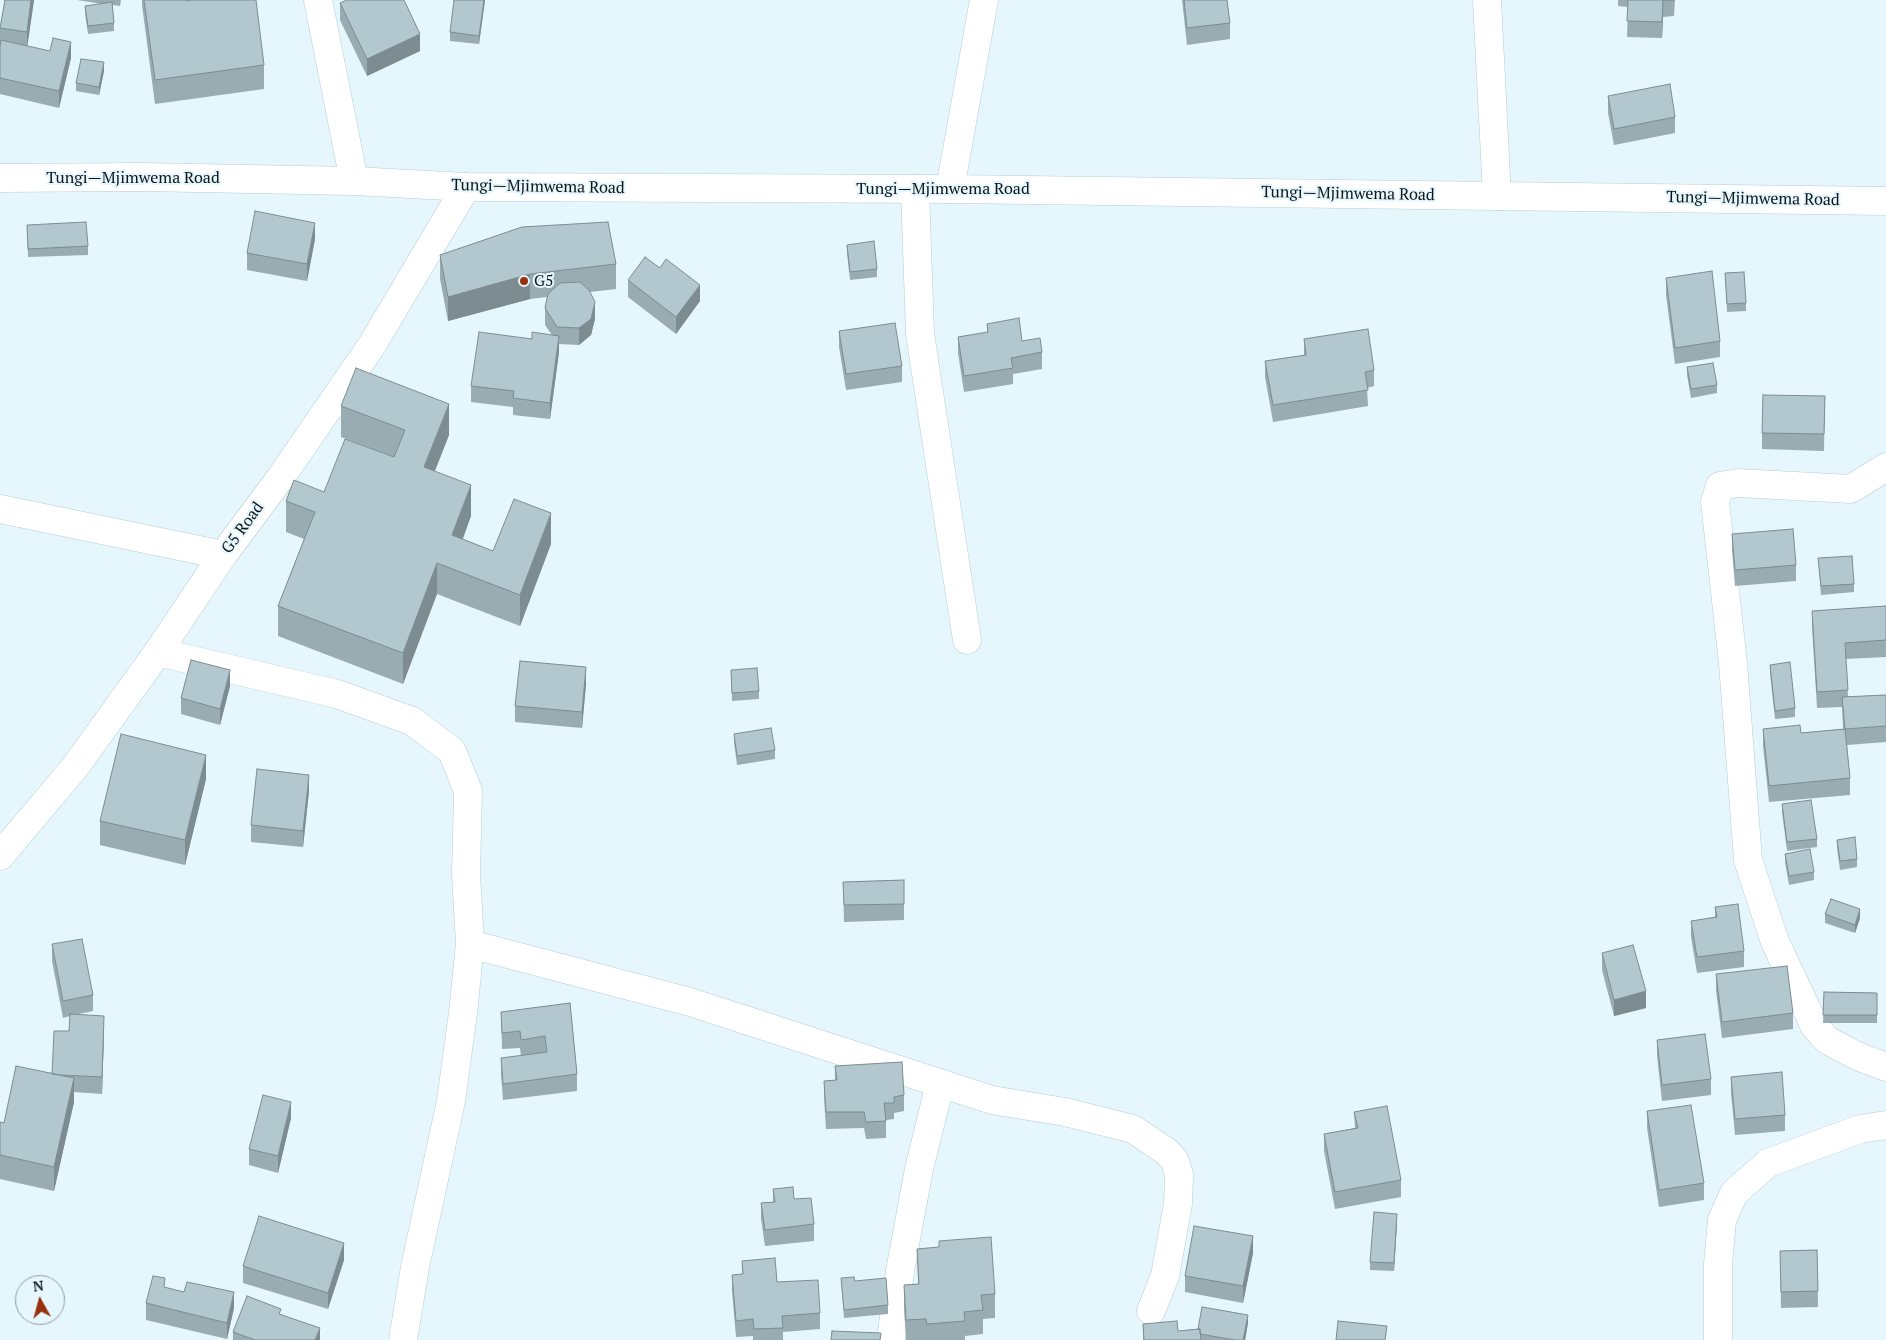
<!DOCTYPE html>
<html>
<head>
<meta charset="utf-8">
<style>
  body { margin:0 }
  #map { position:relative; width:1886px; height:1340px; overflow:hidden; background:#e5f7fd; font-family:"PT Serif",serif }
  canvas { display:block }
  .north { position:absolute; left:15px; top:1275px; width:50px; height:50px; box-sizing:border-box; background:#e5f7fd; border:1px solid #8f9da1; border-radius:50%; rotate:353deg; font-size:14px; font-weight:700; line-height:20px; text-align:center; color:#0d1518 }
  .north::after { content:''; display:block; margin:auto; width:18px; height:22px; background:#98310b; clip-path:polygon(50% 0,100% 100%,50% 72%,0 100%) }
</style>
</head>
<body>
<div id="map">
<canvas width="1886" height="1340"></canvas>
<div class="north">N</div>
</div>
<script>
const c = document.querySelector('canvas').getContext('2d');
c.lineJoin = 'round';
const poly = rows => new Path2D(rows.map(r => 'M' + r).join(''));
function strokePath(path, color, width, dash) { c.strokeStyle = color; c.lineWidth = width; c.lineCap = dash ? 'butt' : 'round'; c.setLineDash(dash || []); c.stroke(path); }
function paint(path, color) { c.fillStyle = color; c.fill(path, 'evenodd'); }
function label(font, color, halo, rows, align = 'center') {
  c.font = font + ' "PT Serif",serif'; c.lineWidth = 4; c.setLineDash([]); c.textBaseline = 'middle'; c.strokeStyle = halo; c.fillStyle = color; for (const [text, x, y, turn = 0] of rows) {
    c.save(); c.translate(x, y); c.rotate((+turn || 0) * Math.PI / 180); c.textAlign = isNaN(turn) ? turn : align; if (halo) c.strokeText(text, 0, 0); c.fillText(text, 0, 0); c.restore();
  }
}
const minor = poly([
  [318,0,354,181],
  [1487,0,1497,196],
  [915,189,920,334,967,640],
  [950,189,984,0],
  [1886,467,1851,489,1738,483,1720,486,1715,502,1733,663,1748,860,1775,942,1814,1025,1827,1040,1857,1056,1886,1067],
  [0,509,223,555],
  [158,652,337,694,412,721,452,751,468,791,466,874,470,944,463,1013,451,1101,415,1267,403,1340],
  [0,856,75,767,158,652,223,555,281,477,372,345,466,187],
  [470,944,690,1002,992,1100,1065,1112,1133,1129,1167,1152,1175,1161,1179,1175,1178,1204,1165,1276,1151,1311],
  [891,1340,900,1271,919,1169,940,1084],
  [1718,1340,1718,1264,1722,1220,1734,1193,1768,1163,1860,1129,1886,1125]
]);
const tertiary = poly([
  [0,178,142,177,354,181,466,187,950,189,1886,201]
]);
strokePath(minor, '#b6ccd3', 29);
strokePath(tertiary, '#b6ccd3', 29);
strokePath(minor, '#fff', 28);
strokePath(tertiary, '#fff', 28);
paint(poly([
  [5,0,34,0,27,46,71,58,59,108,0,94,0,28],
  [77,0,121,0,120,6,112,5,114,23,114,31,88,34,85,14,85,6,102,4],
  [142,0,186,0,264,65,264,89,155,104,142,5],
  [485,0,479,44,450,41,450,32],
  [1182,0,1227,0,1230,23,1230,39,1187,45],
  [1618,0,1675,0,1674,16,1663,17,1662,38,1627,37,1628,7,1618,6],
  [340,3,420,51,367,76,340,20],
  [104,71,99,95,76,91,76,83],
  [1608,96,1675,117,1675,133,1614,145,1608,113],
  [27,225,88,246,88,255,28,257],
  [315,239,307,281,247,270,247,253],
  [847,245,877,269,877,277,850,280,847,253],
  [440,255,616,264,616,289,590,292,595,319,591,335,579,345,559,344,559,352,550,419,513,415,513,407,471,402,471,386,532,339,552,335,545,325,545,308,547,297,530,299,448,321,440,279],
  [1725,273,1746,303,1746,311,1727,312],
  [1666,278,1720,341,1720,357,1675,364,1666,295],
  [628,280,700,301,676,334,628,297],
  [987,324,1042,352,1042,369,1013,374,1013,384,964,392,958,353,958,337,987,332],
  [839,331,902,366,902,382,846,390,839,347],
  [1304,339,1374,370,1374,386,1367,388,1368,406,1273,422,1265,377,1265,361,1304,355],
  [1687,367,1717,385,1717,393,1691,398,1687,375],
  [1825,396,1824,451,1762,449,1762,433],
  [341,406,449,435,435,471,471,516,463,539,493,551,551,544,520,626,437,594,403,684,278,636,278,606,304,539,286,532,286,501,324,492,394,457,341,437],
  [1732,534,1796,565,1796,581,1735,586,1732,550],
  [1818,558,1854,584,1854,592,1821,595],
  [1886,606,1886,657,1846,659,1848,697,1886,695,1886,742,1847,745,1850,778,1850,795,1769,802,1763,746,1763,729,1801,733,1843,729,1842,707,1817,708,1812,627,1812,611],
  [1770,665,1795,708,1795,717,1775,719,1770,673],
  [731,670,759,691,759,699,732,701],
  [586,684,582,728,515,722,515,706],
  [230,686,220,725,181,714,181,698],
  [734,734,775,750,775,759,737,765,734,742],
  [206,779,185,865,100,845,100,821],
  [309,791,303,847,251,842,251,825],
  [1782,804,1817,839,1817,847,1787,851,1782,812],
  [1837,840,1857,859,1857,867,1840,870,1837,848],
  [1785,854,1814,872,1814,880,1789,885,1785,862],
  [904,880,904,920,844,922,843,882],
  [1715,907,1744,951,1744,967,1697,973,1691,937,1691,921,1715,917],
  [1825,914,1860,918,1855,933,1825,923],
  [52,944,93,995,93,1011,79,1014,104,1032,102,1094,74,1092,74,1102,54,1191,0,1179,0,1122,4,1123,52,1074,69,1031,70,1016,63,1018,52,961],
  [1602,953,1646,1008,1614,1016,1602,970],
  [1716,974,1793,1013,1793,1029,1722,1038,1716,991],
  [1824,992,1877,993,1877,1023,1823,1023],
  [570,1003,577,1074,577,1091,503,1100,501,1074,501,1058,521,1056,520,1048,502,1049,501,1012],
  [1657,1040,1711,1079,1711,1095,1662,1101,1657,1056],
  [835,1066,904,1095,904,1111,894,1113,894,1119,886,1120,886,1138,866,1139,864,1128,826,1129,824,1097,824,1081,835,1080],
  [1731,1077,1785,1115,1785,1131,1735,1135,1731,1093],
  [1647,1111,1704,1183,1704,1200,1659,1207,1647,1128],
  [1354,1112,1401,1180,1401,1197,1335,1209,1324,1151,1324,1134,1355,1128],
  [291,1118,278,1173,249,1165,249,1149],
  [773,1189,794,1199,814,1224,814,1241,765,1246,761,1219,761,1203,773,1202],
  [1397,1222,1394,1271,1370,1270,1370,1262],
  [917,1249,995,1294,995,1318,983,1319,983,1334,965,1336,965,1340,906,1340,904,1309,904,1285,918,1284],
  [1817,1250,1818,1307,1781,1308,1780,1251],
  [1253,1253,1243,1303,1185,1292,1185,1276],
  [344,1260,328,1309,243,1283,243,1266],
  [742,1261,777,1282,820,1313,820,1329,783,1332,783,1340,753,1340,753,1336,736,1337,732,1291,732,1275,742,1274],
  [841,1278,888,1305,888,1314,844,1318],
  [165,1288,234,1308,227,1339,146,1320,146,1303],
  [281,1314,320,1340,233,1340,233,1332],
  [1248,1323,1245,1340,1143,1340,1143,1324,1178,1331]
]), '#99acb1');
paint(poly([
  [31,0,34,0,27,49,27,32],
  [484,0,485,0,479,44,479,36],
  [1663,0,1663,17,1662,38,1662,22],
  [420,34,420,51,367,76,367,59],
  [71,42,71,58,59,108,59,91],
  [104,62,104,71,99,95,99,87],
  [315,223,315,239,307,281,307,264],
  [530,274,530,299,448,321,448,297],
  [700,285,700,301,676,334,676,317],
  [595,302,595,319,591,335,579,345,579,328],
  [559,336,559,352,550,419,550,403],
  [449,404,449,435,424,498,424,467],
  [471,485,471,516,452,566,452,535],
  [551,513,551,544,520,626,520,595],
  [437,563,437,594,403,684,403,653],
  [586,667,586,684,582,728,582,712],
  [230,670,230,686,220,725,220,709],
  [206,755,206,779,185,865,185,840],
  [309,775,309,791,303,847,303,831],
  [1860,909,1860,918,1855,933,1855,925],
  [1646,991,1646,1008,1614,1016,1614,1000],
  [104,1016,104,1032,102,1094,102,1077],
  [74,1078,74,1102,54,1191,54,1167],
  [291,1102,291,1118,278,1173,278,1156],
  [1397,1214,1397,1222,1394,1271,1394,1263],
  [1253,1236,1253,1253,1243,1303,1243,1286],
  [344,1243,344,1260,328,1309,328,1293],
  [234,1292,234,1308,227,1339,227,1323],
  [1248,1315,1248,1323,1245,1340,1243,1340],
  [320,1328,320,1340,315,1340]
]), '#7d8c90');
const building = poly([
  [5,0,31,0,27,32,0,28,5,0],
  [144,0,186,0,186,1,192,0,256,0,264,65,155,80,144,0],
  [347,0,404,0,420,34,367,59,340,3,347,0],
  [454,0,484,0,479,36,450,32,454,0],
  [1184,0,1227,0,1230,23,1187,28,1184,0],
  [1628,0,1674,0,1663,0,1662,22,1627,21,1628,0],
  [112,2,114,23,88,26,85,6,112,2],
  [53,38,71,42,59,91,0,78,0,46,1,40,50,51,53,38],
  [81,59,104,62,99,87,76,83,81,59],
  [1670,84,1675,117,1614,129,1608,96,1670,84],
  [255,211,315,223,307,264,247,253,255,211],
  [86,222,88,246,28,249,27,225,86,222],
  [608,222,616,264,530,274,448,297,440,255,522,227,608,222],
  [874,241,877,269,850,272,847,245,874,241],
  [645,257,660,268,666,259,700,285,676,317,628,280,645,257],
  [1712,271,1720,341,1675,348,1666,278,1712,271],
  [1744,272,1746,303,1727,304,1725,273,1744,272],
  [580,282,589,290,595,302,591,319,579,328,557,327,545,308,548,294,560,283,580,282],
  [1019,318,1022,341,1040,338,1042,352,1011,358,1013,368,964,376,958,337,988,332,987,324,1019,318],
  [895,323,902,366,846,374,839,331,895,323],
  [1368,329,1374,370,1365,372,1368,390,1273,405,1265,361,1306,355,1304,339,1368,329],
  [479,332,532,339,532,332,559,336,550,403,513,398,514,391,471,386,479,332],
  [1713,363,1717,385,1691,389,1687,367,1713,363],
  [356,368,449,404,424,467,471,485,452,535,493,551,514,499,551,513,520,595,437,563,403,653,278,606,315,512,286,501,294,480,324,492,345,439,394,457,405,430,341,406,356,368],
  [1763,395,1825,396,1824,434,1762,433,1763,395],
  [1793,529,1796,565,1735,570,1732,534,1793,529],
  [1852,556,1854,584,1821,586,1818,558,1852,556],
  [1886,606,1886,640,1845,643,1848,690,1817,692,1812,611,1886,606],
  [191,660,230,670,220,709,181,698,191,660],
  [520,661,586,667,582,712,515,706,520,661],
  [1790,662,1795,708,1775,711,1770,665,1790,662],
  [757,668,759,691,732,693,731,670,757,668],
  [1886,695,1886,726,1845,729,1850,778,1769,786,1763,729,1800,725,1801,733,1845,729,1842,697,1886,695],
  [771,728,775,750,737,756,734,734,771,728],
  [121,734,206,755,185,840,100,821,121,734],
  [257,769,309,775,303,831,251,825,257,769],
  [1811,800,1817,839,1787,842,1782,804,1811,800],
  [1855,837,1857,859,1840,861,1837,840,1855,837],
  [1810,849,1814,872,1789,876,1785,854,1810,849],
  [904,880,904,904,844,905,843,882,904,880],
  [1831,899,1860,909,1855,925,1825,914,1831,899],
  [1738,904,1744,951,1697,957,1691,921,1717,917,1715,907,1738,904],
  [82,939,93,995,63,1001,52,944,82,939],
  [1633,945,1646,991,1614,1000,1602,953,1633,945],
  [1787,966,1793,1013,1722,1022,1716,974,1787,966],
  [1824,992,1877,993,1877,1015,1823,1015,1824,992],
  [570,1003,577,1074,503,1084,501,1058,547,1052,545,1036,521,1040,520,1031,502,1033,501,1012,570,1003],
  [70,1014,104,1016,102,1077,60,1075,52,1074,54,1031,69,1031,70,1014],
  [1705,1034,1711,1079,1662,1085,1657,1040,1705,1034],
  [902,1062,904,1095,894,1097,894,1103,884,1103,886,1121,866,1122,864,1112,826,1112,824,1081,837,1080,835,1066,902,1062],
  [16,1066,74,1078,54,1167,0,1155,0,1122,4,1123,16,1066],
  [1782,1072,1785,1115,1735,1119,1731,1077,1782,1072],
  [263,1095,291,1102,278,1156,249,1149,263,1095],
  [1691,1105,1704,1183,1659,1190,1647,1111,1691,1105],
  [1387,1106,1401,1180,1335,1192,1324,1134,1358,1128,1354,1112,1387,1106],
  [793,1187,794,1199,811,1198,814,1224,765,1230,761,1203,775,1202,773,1189,793,1187],
  [1374,1212,1397,1214,1394,1263,1370,1262,1374,1212],
  [259,1216,344,1243,328,1293,243,1266,259,1216],
  [1194,1226,1253,1236,1243,1286,1185,1276,1194,1226],
  [991,1237,995,1294,981,1295,983,1310,964,1312,965,1321,927,1324,926,1319,906,1320,904,1285,919,1284,917,1249,939,1247,939,1241,991,1237],
  [1817,1250,1818,1291,1781,1292,1780,1251,1817,1250],
  [775,1258,777,1282,818,1280,820,1313,782,1316,783,1328,754,1329,753,1319,736,1321,732,1275,743,1274,742,1261,775,1258],
  [153,1276,165,1278,164,1287,184,1292,187,1282,234,1292,227,1323,146,1303,153,1276],
  [854,1277,855,1281,886,1278,888,1305,844,1310,841,1278,854,1277],
  [247,1296,281,1309,279,1314,320,1328,315,1340,255,1340,233,1332,247,1296],
  [1202,1307,1248,1315,1243,1340,1235,1340,1200,1334,1200,1329,1198,1329,1202,1307],
  [1177,1321,1178,1331,1200,1329,1201,1340,1144,1340,1143,1324,1177,1321],
  [1338,1321,1387,1326,1385,1340,1336,1340,1338,1321],
  [832,1331,881,1333,880,1340,831,1340,832,1331]
]);
paint(building, '#b2c8ce');
strokePath(building, '#7d8c90', 1);
for (const [x, y, r, color] of [
  [524,281,5,"#98310b"]
]) { const dot = new Path2D(); dot.arc(x, y, r, 0, 2 * Math.PI); c.fillStyle = color; c.fill(dot); strokePath(dot, '#e5f7fd', 2); }
label('16px', '#0d1518', '#e5f7fd', [
  ["Tungi—Mjimwema Road",133,178],
  ["Tungi—Mjimwema Road",538,187,1],
  ["Tungi—Mjimwema Road",943,189],
  ["Tungi—Mjimwema Road",1348,194,1],
  ["Tungi—Mjimwema Road",1753,199,1],
  ["G5 Road",243,528,-54]
]);
label('16px', '#0d1518', '#e5f7fd', [
  ["G5",534,281]
], 'left');
</script>
</body>
</html>
